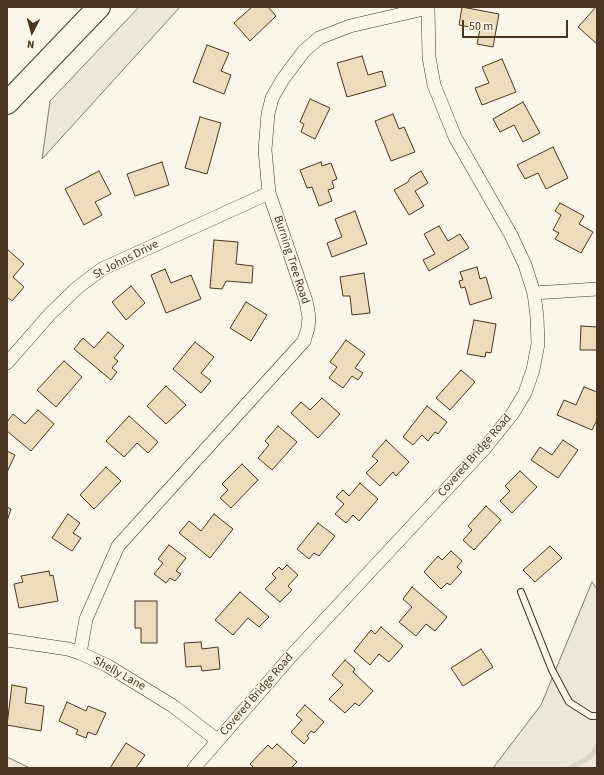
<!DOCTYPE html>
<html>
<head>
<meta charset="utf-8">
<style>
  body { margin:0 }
  #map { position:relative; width:604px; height:775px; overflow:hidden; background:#fbf6e9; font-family:"Source Sans 3",sans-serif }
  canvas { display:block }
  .frame { position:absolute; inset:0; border:8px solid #4a3520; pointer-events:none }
  .north { position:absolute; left:12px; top:12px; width:40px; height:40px; -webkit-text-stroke:3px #fbf6e9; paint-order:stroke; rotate:186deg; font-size:11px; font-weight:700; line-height:16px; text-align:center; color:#4a3520 }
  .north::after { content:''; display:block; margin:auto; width:14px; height:18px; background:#4a3520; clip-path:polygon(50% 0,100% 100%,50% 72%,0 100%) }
  .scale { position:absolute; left:462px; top:20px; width:106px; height:18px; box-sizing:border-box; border:2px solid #4a3520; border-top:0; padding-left:5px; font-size:12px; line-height:14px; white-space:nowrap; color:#4a3520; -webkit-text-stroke:3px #fbf6e9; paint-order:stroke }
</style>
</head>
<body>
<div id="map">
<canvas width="604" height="775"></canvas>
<div class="frame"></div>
<div class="north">N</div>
<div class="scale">50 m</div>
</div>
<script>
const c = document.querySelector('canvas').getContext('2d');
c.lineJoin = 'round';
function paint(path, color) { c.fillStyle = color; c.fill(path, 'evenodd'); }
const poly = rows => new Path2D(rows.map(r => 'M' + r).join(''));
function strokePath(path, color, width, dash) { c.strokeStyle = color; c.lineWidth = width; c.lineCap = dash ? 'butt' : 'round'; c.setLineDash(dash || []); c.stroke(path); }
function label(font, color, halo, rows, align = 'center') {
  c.font = font + ' "Source Sans 3",sans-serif'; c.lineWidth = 3; c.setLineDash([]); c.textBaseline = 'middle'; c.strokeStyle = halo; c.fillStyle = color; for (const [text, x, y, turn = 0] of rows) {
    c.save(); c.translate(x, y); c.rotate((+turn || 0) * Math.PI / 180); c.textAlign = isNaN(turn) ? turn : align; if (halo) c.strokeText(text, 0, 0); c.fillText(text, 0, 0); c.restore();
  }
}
const green = poly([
  [139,7,180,7,42,159,50,101,139,7],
  [592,582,597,589,597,768,493,768,541,705,592,582],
  [7,757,30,768,7,768,7,757]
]);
paint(green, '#ede6d9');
strokePath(green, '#887966', 1);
strokePath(poly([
  [569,768,587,759,593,753,597,746]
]), '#dcd4c6', 4.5);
const building = poly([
  [252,7,268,7,276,16,250,41,234,23,252,7],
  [462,7,499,14,493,47,477,44,480,29,459,25,462,7],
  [596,7,597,7,597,44,578,27,596,7],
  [207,45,229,53,221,71,231,75,224,94,193,82,207,45],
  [362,56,368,75,382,71,386,86,347,97,337,63,362,56],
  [502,59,516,92,482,105,475,88,489,83,482,67,502,59],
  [310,99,330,108,315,139,301,132,304,124,300,122,310,99],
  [523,102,540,133,523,142,514,125,500,132,493,119,523,102],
  [393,114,399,129,404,127,415,152,391,161,375,121,393,114],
  [200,117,221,123,207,174,185,168,200,117],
  [553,147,568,178,546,189,538,173,525,179,517,165,553,147],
  [162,162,169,185,135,196,127,174,162,162],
  [321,162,322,166,331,163,337,179,332,181,334,188,328,190,332,201,319,206,312,187,307,188,300,170,321,162],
  [99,171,111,194,95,202,102,215,84,225,65,189,99,171],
  [421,171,428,183,415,191,424,206,409,215,394,190,408,182,410,178,421,171],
  [560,203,584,216,579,224,593,232,581,253,555,239,559,233,553,230,561,215,555,211,560,203],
  [355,211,367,244,332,257,327,243,342,237,335,219,355,211],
  [439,226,448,241,460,234,469,248,429,271,423,260,435,254,424,234,439,226],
  [214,240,238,242,236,264,253,266,252,283,226,281,222,289,210,288,214,240],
  [7,249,24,264,13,277,24,287,12,301,7,297,7,249],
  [477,267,480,279,486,277,492,298,470,305,465,287,461,288,459,281,463,280,460,272,477,267],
  [165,269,171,283,191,275,201,299,166,313,151,275,165,269],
  [364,273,370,313,352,315,350,296,343,296,340,277,364,273],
  [131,286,145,303,126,320,112,302,131,286],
  [246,302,267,315,251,341,230,328,246,302],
  [474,320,496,324,491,353,486,352,485,357,467,354,474,320],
  [581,326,597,327,597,350,580,350,581,326],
  [108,332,124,346,114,358,118,361,112,368,117,372,111,380,74,349,83,338,94,348,108,332],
  [346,340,365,354,355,368,363,373,358,380,352,376,343,388,329,378,337,367,330,362,346,340],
  [195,342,214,357,201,373,211,381,201,393,173,369,195,342],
  [64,361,82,377,56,407,37,390,64,361],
  [461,370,475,382,450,410,436,398,461,370],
  [166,386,186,405,166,424,147,406,166,386],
  [584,387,597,392,597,420,592,430,557,415,564,400,576,405,584,387],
  [322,398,340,414,318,438,291,413,301,402,310,410,322,398],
  [427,406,447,422,438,434,435,432,428,441,422,435,413,445,403,437,427,406],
  [38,410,54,424,31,451,7,431,7,422,13,414,25,424,38,410],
  [129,416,158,442,148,453,137,443,124,457,106,441,129,416],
  [278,426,297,442,272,470,258,458,269,445,265,441,278,426],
  [386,440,409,462,396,476,393,472,380,486,366,473,378,461,372,456,386,440],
  [563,440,578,450,558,478,531,460,540,447,552,455,563,440],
  [7,451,15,455,7,472,7,451],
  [242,464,258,480,231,508,220,498,228,490,222,484,242,464],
  [106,467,121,481,94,509,80,495,106,467],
  [520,471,537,487,512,513,500,501,510,491,505,486,520,471],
  [360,483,378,499,359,521,353,515,346,523,335,514,344,504,336,497,343,490,349,496,360,483],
  [486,506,501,520,474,550,463,540,472,530,468,526,486,506],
  [7,507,11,509,7,521,7,507],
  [68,514,80,523,73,533,81,538,72,551,52,538,68,514],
  [214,514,233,529,210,558,179,533,189,521,201,531,214,514],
  [318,523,335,536,319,556,314,553,309,559,297,549,318,523],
  [169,545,186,558,176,571,181,574,175,581,170,578,166,583,154,574,163,563,158,559,169,545],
  [550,546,562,558,535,582,523,570,550,546],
  [451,551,462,561,457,567,462,572,450,585,447,583,441,589,424,572,438,556,442,560,451,551],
  [287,565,298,575,288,586,292,590,280,602,265,589,276,578,272,574,279,567,282,570,287,565],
  [49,571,50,576,53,575,58,601,19,608,14,584,23,582,21,576,49,571],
  [412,587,447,617,435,631,426,624,416,636,399,622,412,607,403,599,412,587],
  [240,592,269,617,259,627,248,618,233,635,215,620,240,592],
  [135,601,157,601,157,643,141,643,141,628,135,628,135,601],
  [381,627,403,646,389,662,379,654,370,665,354,651,371,630,375,634,381,627],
  [201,642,202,649,218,647,220,669,202,671,201,666,186,667,184,643,201,642],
  [481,649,493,667,463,686,451,668,481,649],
  [345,660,355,669,353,672,373,691,359,706,355,703,345,713,329,699,343,685,332,675,345,660],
  [12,685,27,688,25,703,44,706,41,731,7,725,12,685],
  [67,702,86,711,88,706,106,713,96,735,88,732,86,738,76,734,78,730,59,721,67,702],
  [305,705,324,722,314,733,311,731,307,736,309,738,304,744,291,732,302,720,296,715,305,705],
  [126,743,145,755,136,768,110,768,126,743],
  [277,744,297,762,291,768,254,768,250,764,268,745,272,749,277,744]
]);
paint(building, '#ecdcbc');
strokePath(building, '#4a3520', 1);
const lane = poly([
  [521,592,552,670,569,702,591,716,597,716]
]);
const street = poly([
  [534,293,597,289],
  [7,363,50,314,77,288,102,269,269,193],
  [7,640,68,649,80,653,108,666,173,706,217,740],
  [80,653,86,619,118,546,304,341,308,328,309,317,306,301,269,193,265,150,268,114,272,98,283,79,304,51,319,38,350,26,428,8],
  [194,768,292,655,485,448,513,413,525,393,533,370,538,344,537,317,534,293,525,265,511,235,455,137,434,85,429,57,428,7]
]);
const highway = poly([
  [7,103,99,7]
]);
strokePath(lane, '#4a3520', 8);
strokePath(street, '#4a3520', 14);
strokePath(highway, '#4a3520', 24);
strokePath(lane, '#fbf6e9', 6);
strokePath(street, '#fbf6e9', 13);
strokePath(highway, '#fbf6e9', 22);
label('12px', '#4a3520', '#fbf6e9', [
  ["St Johns Drive",126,260,-27],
  ["Burning Tree Road",291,260,72],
  ["Covered Bridge Road",475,456,-49],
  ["Shelly Lane",119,674,29],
  ["Covered Bridge Road",257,695,-49]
]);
</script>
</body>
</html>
